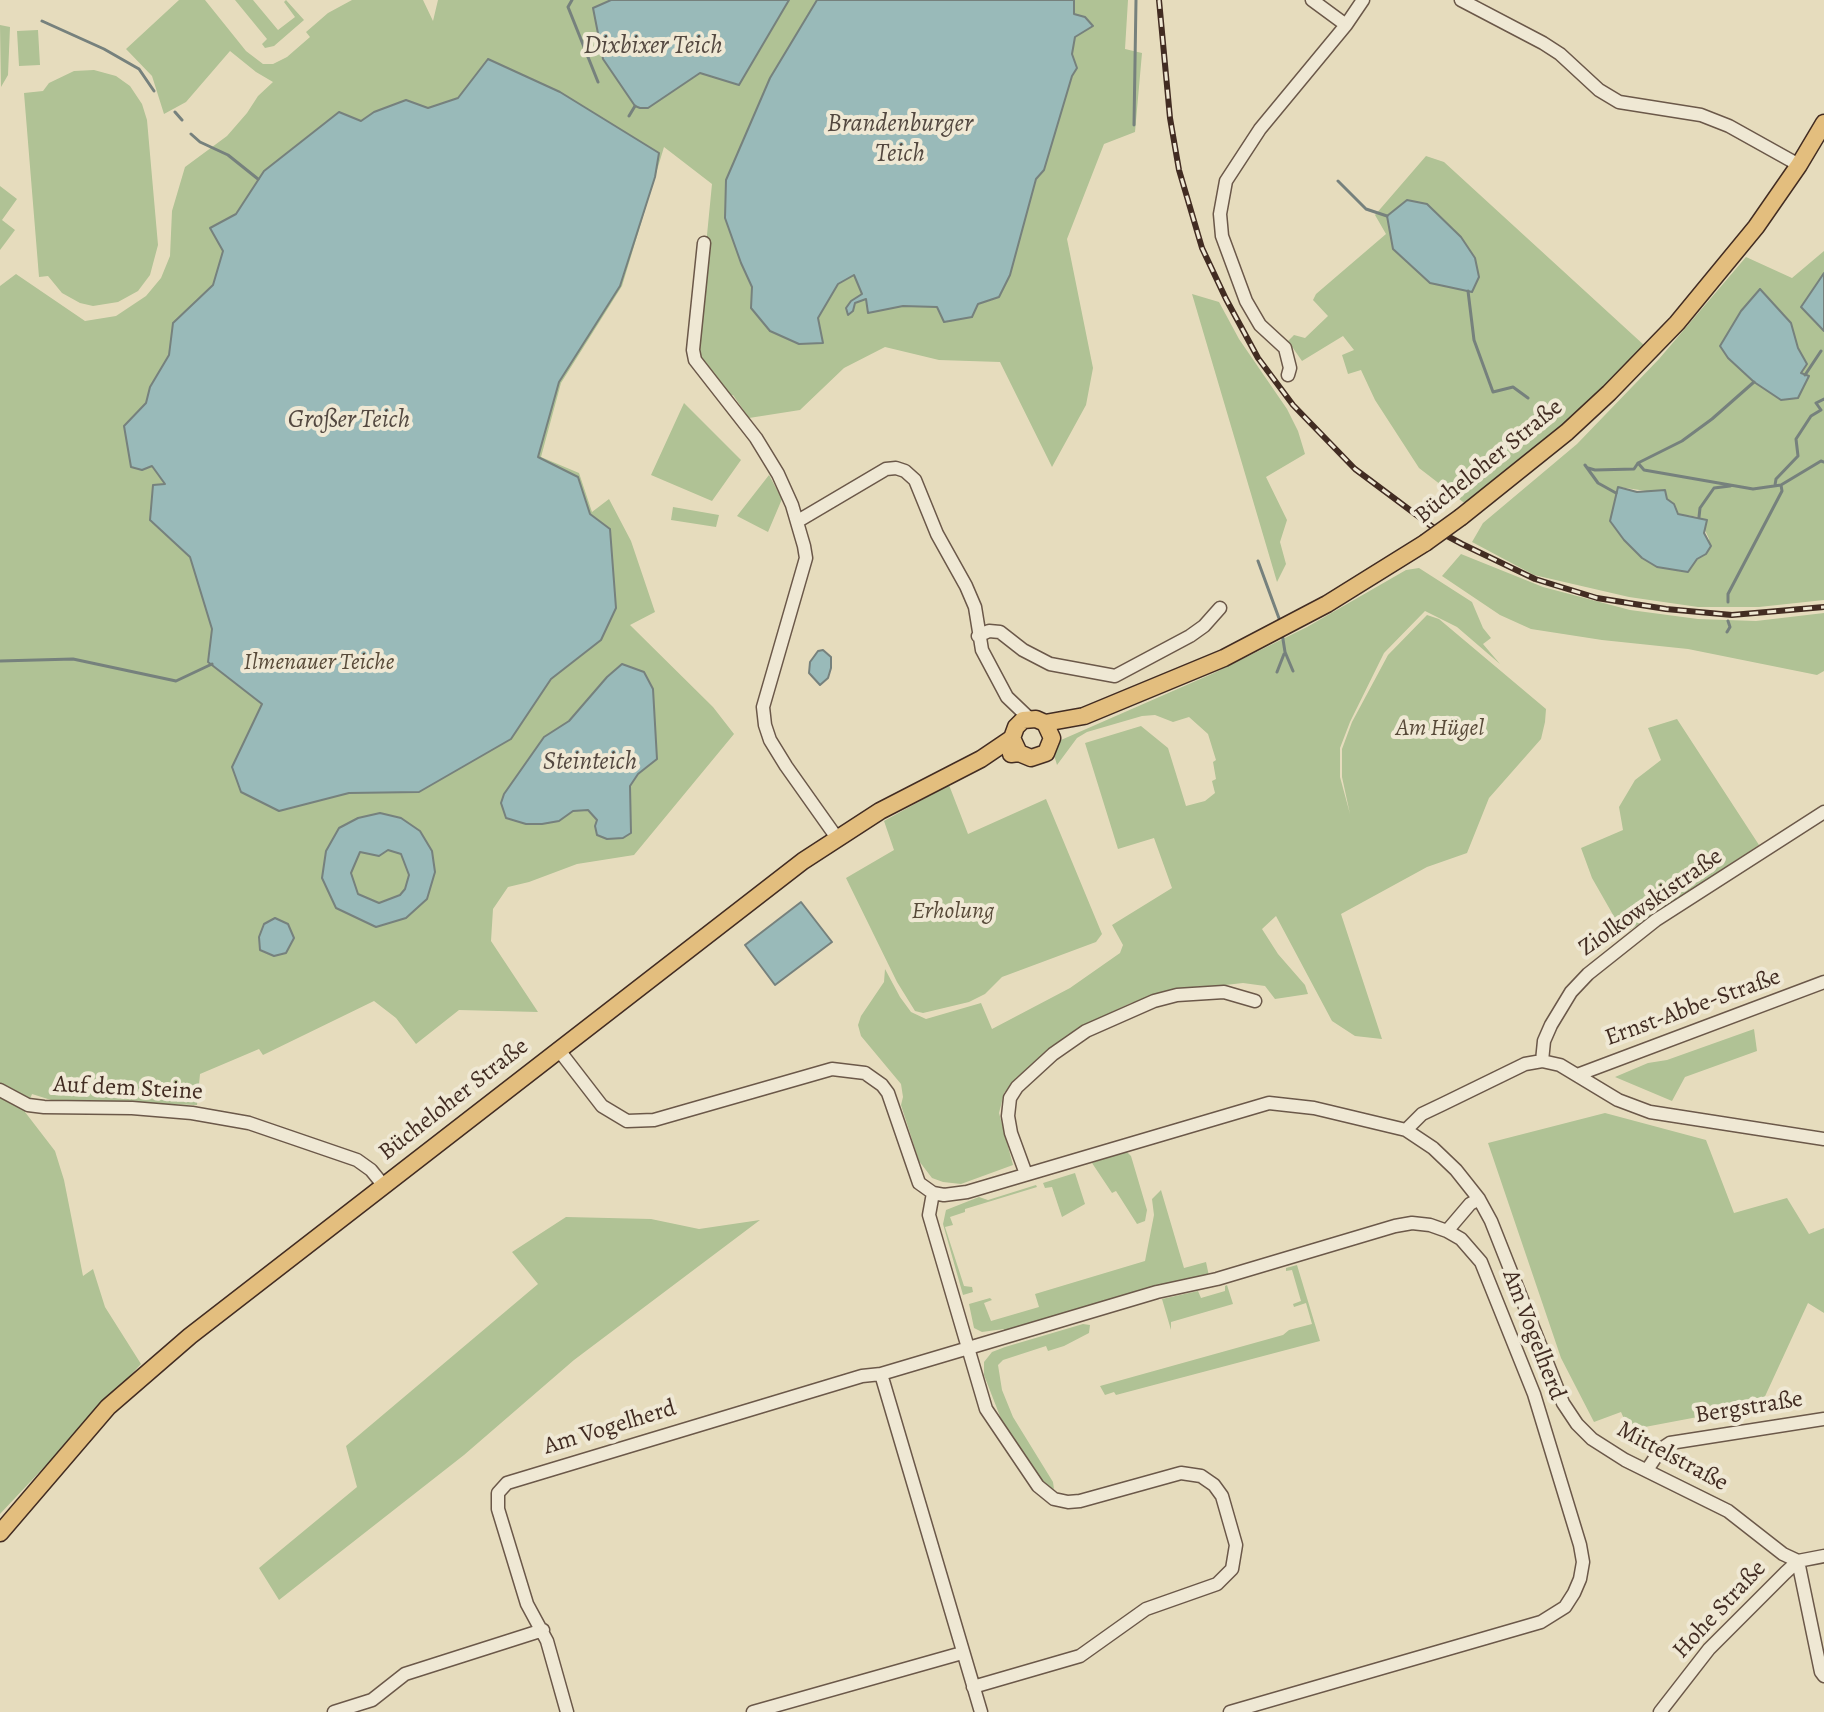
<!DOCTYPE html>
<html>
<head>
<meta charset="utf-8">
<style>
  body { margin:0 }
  canvas { display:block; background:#e6dcbd }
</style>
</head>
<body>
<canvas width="1824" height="1712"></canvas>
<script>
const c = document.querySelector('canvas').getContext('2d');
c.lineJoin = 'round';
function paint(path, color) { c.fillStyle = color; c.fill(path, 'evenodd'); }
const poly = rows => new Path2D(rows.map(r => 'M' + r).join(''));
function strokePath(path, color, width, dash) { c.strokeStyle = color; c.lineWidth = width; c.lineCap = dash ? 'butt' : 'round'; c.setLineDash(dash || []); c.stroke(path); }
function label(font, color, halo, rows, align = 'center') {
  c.font = font + ' Alegreya,serif'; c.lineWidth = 8; c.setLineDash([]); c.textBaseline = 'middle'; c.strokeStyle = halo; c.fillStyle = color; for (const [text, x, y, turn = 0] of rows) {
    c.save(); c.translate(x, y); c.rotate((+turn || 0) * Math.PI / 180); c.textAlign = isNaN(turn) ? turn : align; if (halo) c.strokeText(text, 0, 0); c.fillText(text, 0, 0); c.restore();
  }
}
paint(poly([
  [179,0,205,0,246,51,263,64,273,64,287,57,310,37,306,32,328,13,352,0,423,0,433,21,438,0,1128,0,1125,49,1142,53,1135,132,1104,144,1067,239,1093,368,1086,405,1052,467,1000,362,939,360,885,347,844,368,800,410,749,418,733,395,729,397,702,363,696,347,712,184,664,147,622,286,561,383,541,457,579,473,592,512,609,499,631,541,655,612,630,625,713,707,734,734,634,855,577,864,529,882,508,887,493,909,491,941,538,1012,459,1010,416,1044,396,1018,374,1001,263,1055,259,1049,200,1074,197,1105,51,1100,32,1094,25,1112,55,1151,64,1180,83,1276,93,1269,105,1307,141,1364,0,1514,0,286,16,274,85,321,116,316,146,296,161,278,170,256,172,211,185,167,227,136,247,113,258,96,273,82,256,72,230,51,186,102,164,114,152,76,126,49],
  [235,0,253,0,278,30,295,17,284,2,286,0,304,20,274,46,265,48,262,44,267,39],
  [0,25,10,27,8,75,1,87],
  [38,30,40,65,19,66,17,31],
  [94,70,116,76,130,86,142,104,147,120,158,245,150,275,138,291,118,302,93,306,80,303,62,293,48,276,39,277,24,93,43,91,49,83,74,71],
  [1426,156,1444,162,1645,346,1560,428,1467,505,1419,468,1375,400,1361,370,1348,374,1342,355,1354,350,1343,336,1302,361,1288,341,1294,335,1305,338,1328,316,1313,300,1316,294,1386,234,1375,215],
  [0,186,17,199,2,220,15,230,0,250],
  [1824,251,1824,273,1801,307,1824,331,1824,600,1759,607,1698,607,1629,597,1534,575,1472,542,1483,523,1577,444,1659,359,1746,257,1792,278],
  [1791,323,1798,348,1807,364,1801,374,1809,376,1728,359],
  [1618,487,1654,492,1678,514,1699,517,1709,539,1706,554,1697,559,1688,572,1642,558,1624,540],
  [1192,294,1219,302,1239,339,1287,409,1298,431,1305,454,1266,477,1287,520,1280,542,1286,564,1277,582],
  [684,403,741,460,712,501,651,475],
  [769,475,782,499,768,532,737,516],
  [673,507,719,515,716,527,671,520],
  [1461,554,1543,587,1630,610,1698,619,1756,621,1824,613,1824,671,1817,675,1688,649,1602,640,1531,629,1500,615,1442,576],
  [1419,568,1472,602,1483,628,1491,638,1483,644,1500,664,1457,627,1425,611,1384,653,1350,722,1340,748,1340,777,1350,814,1342,777,1342,749,1352,722,1388,655,1427,615,1439,619,1546,709,1545,722,1541,739,1489,798,1467,853,1427,867,1341,914,1382,1039,1355,1036,1332,1021,1276,916,1262,929,1278,954,1305,985,1308,994,1275,999,1265,986,1243,983,1190,989,1131,1003,1101,1017,1077,1030,1047,1053,1016,1078,1004,1093,999,1113,1013,1165,961,1184,943,1182,932,1178,919,1161,901,1105,903,1097,901,1084,861,1036,858,1025,861,1016,884,982,885,969,900,997,911,1012,926,1019,981,1003,992,1029,1070,988,1120,953,1123,945,1112,925,1172,888,1154,838,1118,849,1085,743,1141,726,1168,748,1186,806,1205,801,1215,793,1212,781,1216,779,1213,762,1216,760,1208,734,1189,717,1173,722,1155,715,1142,716,1087,732,1077,738,1057,765,1054,755,1061,740,1214,673,1307,627,1406,570],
  [1677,719,1759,845,1630,930,1620,927,1592,878,1581,848,1623,830,1619,807,1635,780,1661,760,1648,728],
  [949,785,968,834,1046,799,1102,934,1096,942,1002,977,985,994,969,1002,923,1013,915,1011,897,982,846,878,894,850,884,821],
  [1754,1029,1757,1051,1685,1077,1672,1101,1615,1077,1648,1063,1667,1060],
  [1605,1113,1706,1140,1734,1213,1787,1198,1809,1234,1824,1228,1824,1313,1808,1303,1761,1405,1629,1430,1621,1412,1594,1422,1561,1358,1488,1143],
  [1126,1151,1131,1156,1147,1210,1145,1221,1137,1224,1116,1191,1112,1193,1092,1163],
  [1075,1173,1085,1204,1062,1217,1052,1187,1045,1188,1043,1183],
  [1036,1185,1037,1187,965,1209,965,1212,950,1217,953,1225,945,1227,964,1286,972,1287,973,1292,963,1295,943,1224,946,1210,979,1197,988,1200],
  [1161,1190,1184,1268,1206,1262,1209,1276,1005,1332,1004,1329,982,1332,974,1328,969,1304,990,1298,992,1300,984,1303,991,1321,1039,1307,1035,1294,1145,1261,1154,1215,1152,1199],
  [566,1217,651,1219,699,1229,760,1220,574,1360,464,1455,279,1600,259,1568,357,1487,346,1446,538,1284,512,1252],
  [1297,1265,1320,1341,1116,1395,1114,1392,1105,1395,1100,1386,1283,1335,1289,1330,1312,1324,1306,1303,1294,1307,1293,1304,1301,1301,1292,1270,1286,1271,1286,1268],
  [1227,1285,1233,1304,1171,1322,1171,1330,1162,1299,1198,1291,1201,1298,1225,1291,1225,1286],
  [1083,1324,1090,1325,1089,1333,1064,1346,1048,1351,1046,1346,1003,1360,998,1365,1002,1390,1013,1417,1053,1482,1054,1489,1045,1485,1003,1424,984,1375,984,1362,992,1352,1005,1347]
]), '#b0c295');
const water = poly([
  [611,0,789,0,739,85,700,73,648,108,640,108,635,106,603,59,593,8,611,0],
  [817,0,1074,0,1074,14,1085,17,1093,26,1075,37,1072,54,1077,68,1072,76,1044,170,1036,179,1010,275,999,297,978,304,972,317,944,322,937,307,903,306,868,313,866,299,855,303,853,311,848,315,846,308,851,301,862,294,854,275,838,284,818,318,823,343,799,344,770,331,751,308,752,287,741,263,725,218,726,180,770,78,817,0],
  [488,59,560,92,659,153,655,177,620,286,559,382,538,457,578,477,590,514,610,529,616,608,601,640,551,679,511,739,419,792,349,793,279,811,241,792,232,767,262,704,208,662,212,629,190,557,150,520,153,485,165,484,152,466,142,470,131,467,124,426,146,403,150,387,169,355,173,323,213,285,223,251,210,228,236,214,264,171,339,112,361,121,374,112,406,100,428,108,458,98,488,59],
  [1407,200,1427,204,1461,237,1475,258,1479,277,1472,292,1430,283,1393,249,1387,216,1407,200],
  [1824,273,1824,331,1801,307,1824,273],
  [1760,289,1791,323,1798,348,1807,364,1801,373,1809,376,1798,398,1781,400,1754,382,1728,358,1720,346,1741,311,1760,289],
  [1618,487,1637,492,1665,490,1667,499,1674,504,1678,514,1707,520,1704,533,1711,546,1706,554,1697,559,1688,572,1657,567,1642,558,1624,540,1610,521,1618,487],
  [823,650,831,657,831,668,828,678,820,685,809,673,810,662,818,651,823,650],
  [622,664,644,672,653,689,657,759,638,774,630,786,631,833,623,838,607,839,597,835,595,826,597,820,588,810,573,811,559,821,542,824,526,824,506,818,501,803,504,794,544,737,569,721,607,677,622,664],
  [380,813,401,818,420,831,432,851,435,872,427,899,406,918,376,927,336,908,322,878,326,851,339,828,358,818,380,813],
  [388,850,401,854,409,875,405,889,400,895,379,903,358,894,351,873,360,852,379,856,388,850],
  [801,902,832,942,775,985,745,945,801,902],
  [275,918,288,924,294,938,286,953,274,956,260,950,259,937,264,924,275,918]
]);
paint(water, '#99bab9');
strokePath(water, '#76817d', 2);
strokePath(poly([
  [572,0,568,7,598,82],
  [42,21,104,49,139,69,154,91],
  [175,112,182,120],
  [629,116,635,106],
  [1134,125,1136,0],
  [191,134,200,142,228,155,258,179],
  [1338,181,1366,209,1387,216],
  [1468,291,1474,340,1493,392,1513,387,1528,398],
  [1805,375,1821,351],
  [1638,463,1644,470,1753,489,1781,485,1821,461,1824,462],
  [1585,465,1598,483,1616,493],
  [1588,468,1595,470,1634,469,1638,463,1682,441,1712,419,1754,382],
  [1775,485,1776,479,1798,456,1796,439,1811,416,1821,410,1816,403,1824,399],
  [1699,517,1700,508,1714,488,1730,486],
  [1258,561,1280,621],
  [1728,602,1728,594,1782,491,1781,485],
  [1727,632,1730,627,1728,621],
  [1282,633,1285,652,1293,671],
  [0,661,73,659,176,681,212,664],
  [1277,672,1284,654]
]), '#76817d', 3);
const minor = poly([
  [1312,0,1346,25],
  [1461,0,1543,43,1560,54,1599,90,1619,102,1701,115,1729,126,1799,165],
  [704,243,693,350,695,360,756,438,778,474,792,505,804,546,806,558,763,707,765,725,770,740,786,766,837,838],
  [1288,375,1290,368,1285,348,1260,325,1246,301,1222,236,1220,214,1226,181,1260,129,1346,25,1363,0],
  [798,521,886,469,896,468,905,471,915,480,937,534,966,586,975,607,982,650,1007,697,1029,718],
  [978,636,989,631,1000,632,1023,650,1050,664,1115,676,1190,636,1204,626,1220,608],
  [558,1049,602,1106,627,1121,654,1120,832,1069,865,1073,882,1085,888,1093,919,1183,933,1193,944,1195,967,1192,1269,1103,1314,1108,1406,1130,1433,1148,1456,1170,1479,1199,1491,1221,1563,1403,1577,1424,1592,1439,1625,1460,1728,1511,1783,1554,1798,1561],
  [1542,1061,1544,1041,1551,1025,1571,992,1588,974,1656,920,1824,812],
  [1577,1075,1824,982],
  [0,1090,28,1105,44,1107,132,1108,192,1113,249,1123,357,1160,371,1170,384,1186],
  [1406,1130,1422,1114,1443,1104,1525,1064,1542,1061,1560,1065,1618,1100,1650,1112,1824,1139],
  [1026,1174,1011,1133,1008,1116,1010,1098,1017,1087,1053,1054,1086,1031,1154,1001,1177,995,1224,992,1255,1001],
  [933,1193,929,1215,986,1409,1038,1486,1054,1499,1068,1502,1080,1501,1181,1473,1201,1476,1214,1485,1222,1496,1236,1545,1232,1569,1217,1584,1146,1609,1080,1656,973,1687],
  [1447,1231,1470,1204,1479,1199],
  [881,1374,981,1712],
  [1647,1470,1661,1449,1670,1443,1824,1419],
  [1798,1561,1821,1672,1824,1676],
  [334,1712,372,1700,405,1674,543,1630],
  [567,1712,547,1641,527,1604,498,1509,498,1493,507,1483,862,1376,881,1374,1157,1292,1217,1279,1395,1226,1412,1223,1430,1225,1447,1231,1461,1239,1481,1262,1534,1394,1580,1545,1583,1562,1580,1579,1574,1593,1565,1607,1541,1622,1230,1712],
  [753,1712,962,1653],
  [1660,1712,1709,1649,1785,1573,1798,1561,1824,1556]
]);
const major = poly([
  [1461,517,1567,432,1609,393,1677,323,1756,227,1799,165,1824,123],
  [1019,753,1012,738,1016,727,1023,720,1036,719,1045,723,1084,716,1224,658,1327,604,1425,543],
  [1011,754,1019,753,1031,758,1046,753,1052,738,1045,723],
  [0,1533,108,1407,190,1336,803,861,880,811,981,759,1012,738]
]);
strokePath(minor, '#6b5849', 15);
strokePath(major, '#422c22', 19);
strokePath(minor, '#efe8d4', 12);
strokePath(major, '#e3be7e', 16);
const rail = poly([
  [1159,0,1170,118,1179,170,1202,248,1226,299,1258,358,1293,405,1355,469,1438,531,1462,544,1535,579,1597,598,1666,609,1732,615,1824,607]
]);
strokePath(rail, '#422c22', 6);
strokePath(rail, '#efe8d4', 3, [9]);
const majorBridge = poly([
  [1425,543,1461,517]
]);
strokePath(majorBridge, '#422c22', 19, []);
strokePath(majorBridge, '#e3be7e', 16);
label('24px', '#422c22', '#efe8d4', [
  ["Bücheloher Straße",1489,462,-39],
  ["Ziolkowskistraße",1651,903,-35],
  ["Ernst-Abbe-Straße",1693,1008,-20],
  ["Auf dem Steine",128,1089,3],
  ["Bücheloher Straße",454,1100,-38],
  ["Am Vogelherd",1533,1335,69],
  ["Bergstraße",1749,1408,-9],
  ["Am Vogelherd",610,1428,-17],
  ["Mittelstraße",1672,1457,28],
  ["Hohe Straße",1720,1610,-47]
]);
label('italic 24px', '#584a39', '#efe8d4', [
  ["Ilmenauer Teiche",319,663],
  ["Am Hügel",1440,729],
  ["Erholung",953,912]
]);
label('italic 26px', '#534840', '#efe8d4', [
  ["Dixbixer Teich",653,47],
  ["Brandenburger",900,125],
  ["Teich",900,155],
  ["Großer Teich",349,421],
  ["Steinteich",590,763]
]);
</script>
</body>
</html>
